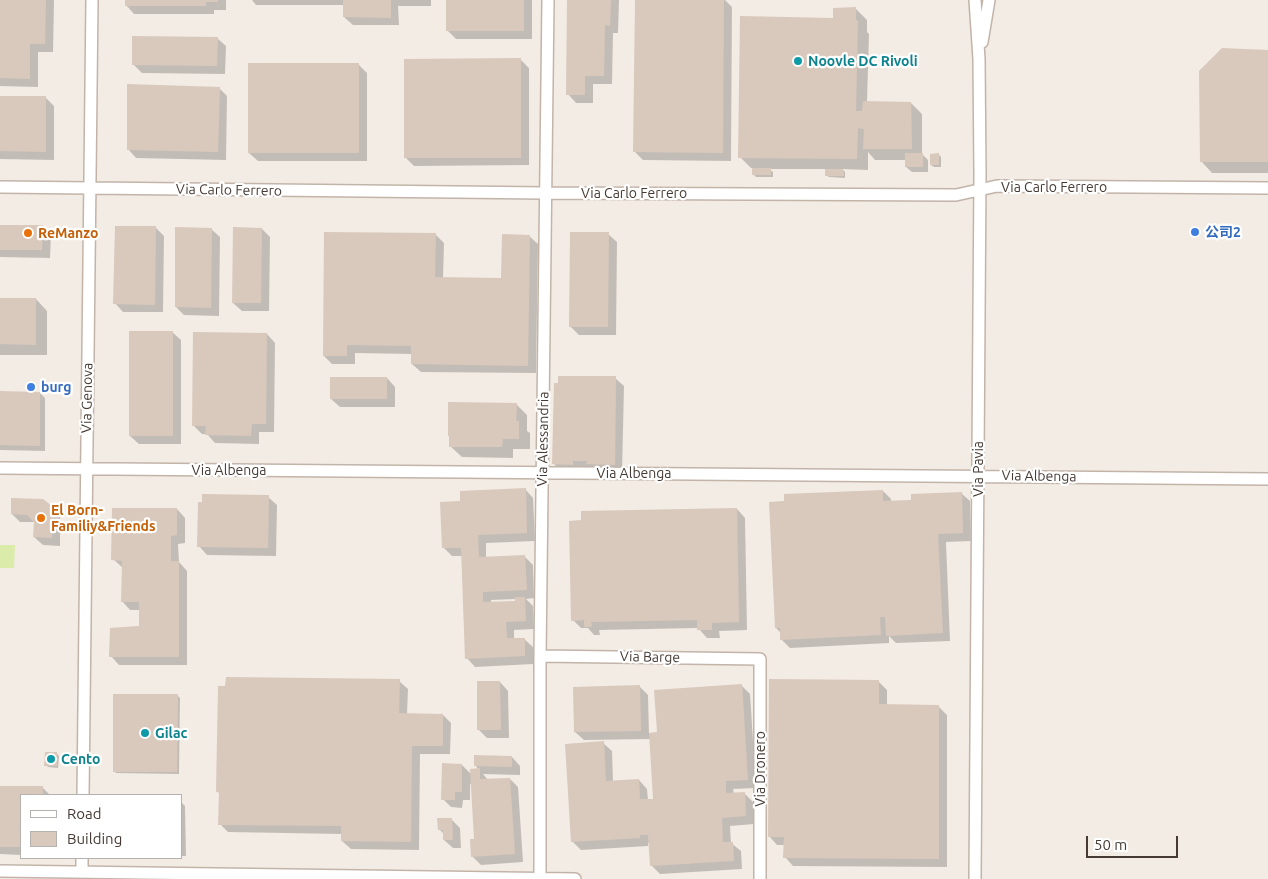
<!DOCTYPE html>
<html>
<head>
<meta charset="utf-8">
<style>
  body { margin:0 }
  #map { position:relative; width:1268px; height:879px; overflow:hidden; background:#f3ece4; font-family:Ubuntu,sans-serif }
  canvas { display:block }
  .legend { position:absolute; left:20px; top:794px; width:162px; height:65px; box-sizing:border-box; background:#fff; border:1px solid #b5b1ae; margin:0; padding:6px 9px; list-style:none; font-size:15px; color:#463b34 }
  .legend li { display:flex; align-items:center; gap:10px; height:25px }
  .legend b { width:25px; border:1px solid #b5b1ae }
  .scale { position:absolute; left:1086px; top:836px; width:92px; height:22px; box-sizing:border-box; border:2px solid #463b34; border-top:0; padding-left:6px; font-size:15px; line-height:18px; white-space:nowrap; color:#463b34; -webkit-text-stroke:4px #fff; paint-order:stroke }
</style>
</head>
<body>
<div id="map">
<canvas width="1268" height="879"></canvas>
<ul class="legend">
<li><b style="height:6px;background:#fff"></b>Road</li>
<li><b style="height:14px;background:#d9c8bc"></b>Building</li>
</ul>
<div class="scale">50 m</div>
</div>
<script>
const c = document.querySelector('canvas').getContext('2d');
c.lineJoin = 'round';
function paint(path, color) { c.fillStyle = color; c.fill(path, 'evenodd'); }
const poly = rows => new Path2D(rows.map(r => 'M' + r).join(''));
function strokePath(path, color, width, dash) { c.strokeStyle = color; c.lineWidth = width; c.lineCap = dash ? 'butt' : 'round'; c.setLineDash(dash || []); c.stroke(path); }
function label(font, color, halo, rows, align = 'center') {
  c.font = font + ' Ubuntu,"Noto Sans SC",sans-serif'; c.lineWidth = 4.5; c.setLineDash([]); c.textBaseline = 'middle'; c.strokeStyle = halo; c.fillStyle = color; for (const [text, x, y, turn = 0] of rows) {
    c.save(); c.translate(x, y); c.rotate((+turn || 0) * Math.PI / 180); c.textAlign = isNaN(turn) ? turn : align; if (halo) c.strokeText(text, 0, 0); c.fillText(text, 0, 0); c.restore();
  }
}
paint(poly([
  [0,545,15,545,14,568,0,568]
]), '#daebaa');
paint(poly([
  [0,0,54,0,53,52,38,52,38,87,0,86],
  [126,0,226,0,226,10,214,10,214,14,134,14,126,5],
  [252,0,431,0,431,6,398,6,399,25,353,25,344,17,344,5,256,5],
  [448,0,532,0,532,39,456,39,447,30],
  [568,0,619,0,618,33,613,33,612,84,593,84,593,103,576,103,568,94],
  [636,0,725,0,732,7,731,161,643,160,635,152],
  [856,9,867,20,867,32,869,34,867,102,911,103,922,114,922,154,928,160,928,172,912,172,906,167,906,160,875,160,868,152,868,170,842,169,845,172,845,178,829,177,826,175,826,169,769,169,773,172,773,177,756,177,754,175,754,168,751,168,740,157,834,19],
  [217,38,226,46,225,74,142,73,133,64],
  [1268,51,1268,173,1212,173,1201,161],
  [520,59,529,68,529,165,414,166,405,157],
  [358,64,367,73,367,161,258,161,249,153],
  [219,88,227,96,226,160,136,158,128,149],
  [45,97,54,106,54,160,0,159,0,111],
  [939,155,941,157,941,167,934,167,931,165],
  [0,226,42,227,51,235,50,258,0,257],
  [156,228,164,236,163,312,123,312,115,303],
  [211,229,220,237,219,316,184,315,176,307],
  [262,229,270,237,269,311,242,311,233,303],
  [435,234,444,243,443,279,503,279,529,236,538,244,536,373,421,372,412,364,412,354,355,353,355,364,332,364,324,356],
  [608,234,617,242,616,335,579,335,570,326],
  [0,299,36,299,47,311,47,355,0,355],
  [172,332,181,340,181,444,139,444,130,436],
  [267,334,275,343,274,432,259,432,259,444,215,443,207,434,202,434,193,425],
  [387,378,395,387,395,407,340,407,331,399],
  [615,378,624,386,622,472,562,472,554,464],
  [0,392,40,393,45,398,45,451,0,450],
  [516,404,527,415,527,431,530,433,530,449,513,449,513,458,462,457,450,446,450,437],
  [525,489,533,498,535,541,486,543,486,558,525,557,533,565,534,598,526,599,533,606,534,629,514,630,514,639,524,639,533,647,533,664,475,667,467,658,462,556,452,556,444,548,462,502],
  [516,599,516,602,491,603,491,600],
  [883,491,891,499,891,502,913,501,961,493,970,501,971,541,946,542,950,641,896,643,889,636,889,643,790,648,781,639,781,633,776,628],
  [268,497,277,505,276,556,207,555,199,546],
  [51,507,60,516,60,546,43,545,34,537,35,522,20,522,12,514],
  [177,509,185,518,185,543,178,544,179,562,187,571,187,665,119,665,111,656,140,627,140,610,130,610,122,601,123,568,113,559],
  [737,509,745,518,747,630,719,631,720,638,707,638,698,628,599,630,600,635,594,635,588,628,581,628,573,620],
  [399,681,408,689,407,714,443,715,451,723,450,754,420,754,419,850,351,849,342,841,343,834,228,832,220,824,220,794,217,791],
  [500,682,508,691,509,738,487,738,479,730],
  [879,682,887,690,887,706,938,706,947,715,947,867,793,866,785,857,785,845,777,845,769,836],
  [742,686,750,694,756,788,733,789,734,794,744,793,753,802,754,824,730,826,731,843,741,851,742,869,660,874,652,866,650,843,648,843,648,846,581,850,572,841,603,743,612,751,613,782,639,780,647,789,648,800,654,800,651,739,584,740,575,732,640,687,648,695,649,734,658,734],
  [177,695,180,698,179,774,116,773,114,771],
  [56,753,59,756,58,768,48,767,46,765],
  [512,757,520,766,520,775,483,774,488,780,510,779,518,787,523,862,481,865,472,856,475,840,472,784,470,784,470,800,463,800,462,808,451,807,443,799,462,765,472,775,479,770,475,765],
  [0,787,43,788,50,795,21,795,21,855,0,854],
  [181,802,185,806,186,856,181,856],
  [451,819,460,828,461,848,453,848,444,840,444,834,439,829]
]), '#0003');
paint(poly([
  [0,0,46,0,45,44,30,44,30,79,0,78],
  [125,0,218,0,218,2,206,2,206,6,125,6],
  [343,0,391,0,391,18,343,17],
  [446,0,524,0,524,31,446,31],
  [567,0,611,0,610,26,605,25,604,76,585,76,585,95,566,95],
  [635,0,724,0,723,153,633,152],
  [856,7,856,20,858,21,856,111,862,111,863,101,911,102,912,149,863,149,864,129,858,128,857,159,738,158,740,16,833,18,833,8],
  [132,36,218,37,217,66,132,65],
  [1222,48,1268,50,1268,162,1200,162,1199,71],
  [521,58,521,158,404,158,404,59],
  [248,63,359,63,359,153,248,153],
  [127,84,220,87,218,152,127,150],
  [0,96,46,96,46,152,0,151],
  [905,153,923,153,923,167,905,167],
  [939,153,939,165,930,165,930,154],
  [752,168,771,168,771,175,752,175],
  [825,169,843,169,844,176,825,176],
  [0,225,43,225,42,250,0,250],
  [115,226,156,226,155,305,113,304],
  [175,227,212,228,211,308,175,307],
  [233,227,262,228,261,303,232,303],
  [324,232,436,233,435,277,501,278,502,234,530,235,528,366,411,364,411,346,347,345,347,356,323,356],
  [570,232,609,232,608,327,569,327],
  [0,298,36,298,36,345,0,344],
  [129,331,173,331,173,436,129,436],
  [193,332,267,333,266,424,252,424,251,436,205,435,206,426,192,426],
  [558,376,616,376,615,465,586,464,587,461,573,461,573,465,552,464,554,383,558,383],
  [330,377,387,377,387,399,330,399],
  [0,391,40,392,40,446,0,445],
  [448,402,517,403,516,421,519,421,519,439,503,439,502,447,449,447,449,436,448,436],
  [526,488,527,533,478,535,479,557,525,555,527,590,483,592,483,602,515,601,515,597,525,597,526,621,506,622,507,638,525,638,525,656,465,659,461,548,442,548,440,502,460,501,460,491],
  [883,490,883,501,911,500,911,494,962,492,963,533,938,534,943,633,886,636,885,617,880,617,881,635,780,640,780,628,775,628,769,502,784,501,784,494],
  [202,494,269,495,268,548,197,547,198,502,202,502],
  [11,498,43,499,52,506,52,538,33,537,34,522,27,515,11,514],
  [112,508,177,508,177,535,171,536,171,561,179,561,179,657,109,657,110,628,139,626,139,602,121,602,122,561,111,560],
  [737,508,739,622,712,623,712,630,697,630,697,620,591,622,592,627,584,627,584,620,571,621,569,521,581,520,581,511],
  [226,677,400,679,399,713,443,714,443,746,412,746,411,842,341,841,341,826,218,825,219,792,216,792,218,686,225,686],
  [769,679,879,680,879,704,939,705,939,859,783,858,784,837,768,837],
  [477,681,500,681,501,730,477,730],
  [742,684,748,780,726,781,726,793,745,792,746,816,722,818,723,842,733,842,734,861,650,866,648,835,640,835,640,838,571,842,565,744,604,741,606,781,639,779,640,799,653,799,649,733,657,732,654,690],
  [640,685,641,731,574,732,573,687],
  [113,694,178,694,177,772,113,772],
  [45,752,57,752,57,766,44,766],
  [474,755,512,756,512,767,474,766],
  [442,763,462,764,462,792,455,792,455,800,441,800],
  [480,768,480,779,510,778,515,854,471,857,470,839,474,839,470,769],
  [0,786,43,786,43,795,21,795,21,847,0,847],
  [437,818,452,818,453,840,443,840,443,830,438,830]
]), '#d9c8bc');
const street = poly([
  [975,0,979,59,980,175,975,879],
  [982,42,989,0],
  [0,187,545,193,956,195,997,186,1268,188],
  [0,468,1268,479],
  [540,656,760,659,760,879],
  [83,795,92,0],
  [0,871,575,879],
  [82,872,82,858],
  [540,879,540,656,548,0]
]);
strokePath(street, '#c2b4a9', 14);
strokePath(street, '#fff', 11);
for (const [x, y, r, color] of [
  [798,61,5,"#0f9aa8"],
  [1195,232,5,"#3f7fe0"],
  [28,233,5,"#e8710a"],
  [31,387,5,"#3f7fe0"],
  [41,518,5,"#e8710a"],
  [145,733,5,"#0f9aa8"],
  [51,759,5,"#0f9aa8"]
]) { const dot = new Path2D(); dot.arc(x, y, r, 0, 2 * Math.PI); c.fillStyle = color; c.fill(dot); strokePath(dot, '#fff', 2); }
label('bold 14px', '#0d838f', '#fff', [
  ["Noovle DC Rivoli",808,61],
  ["Gilac",155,733],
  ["Cento",61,759]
], 'left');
label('14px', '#463b34', '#fff', [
  ["Via Carlo Ferrero",1054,187],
  ["Via Carlo Ferrero",229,190,1],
  ["Via Carlo Ferrero",634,193],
  ["Via Genova",87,398,-89],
  ["Via Alessandria",543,439,-89],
  ["Via Pavia",978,469,-90],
  ["Via Albenga",229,470],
  ["Via Albenga",634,473],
  ["Via Albenga",1039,476,1],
  ["Via Barge",650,657,1],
  ["Via Dronero",760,769,-90]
]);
label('bold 14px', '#366cbe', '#fff', [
  ["公司2",1205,232],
  ["burg",41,387]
], 'left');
label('bold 14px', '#c56008', '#fff', [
  ["ReManzo",38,233],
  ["El Born-",51,510],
  ["Familiy&Friends",51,526]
], 'left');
</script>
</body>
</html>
